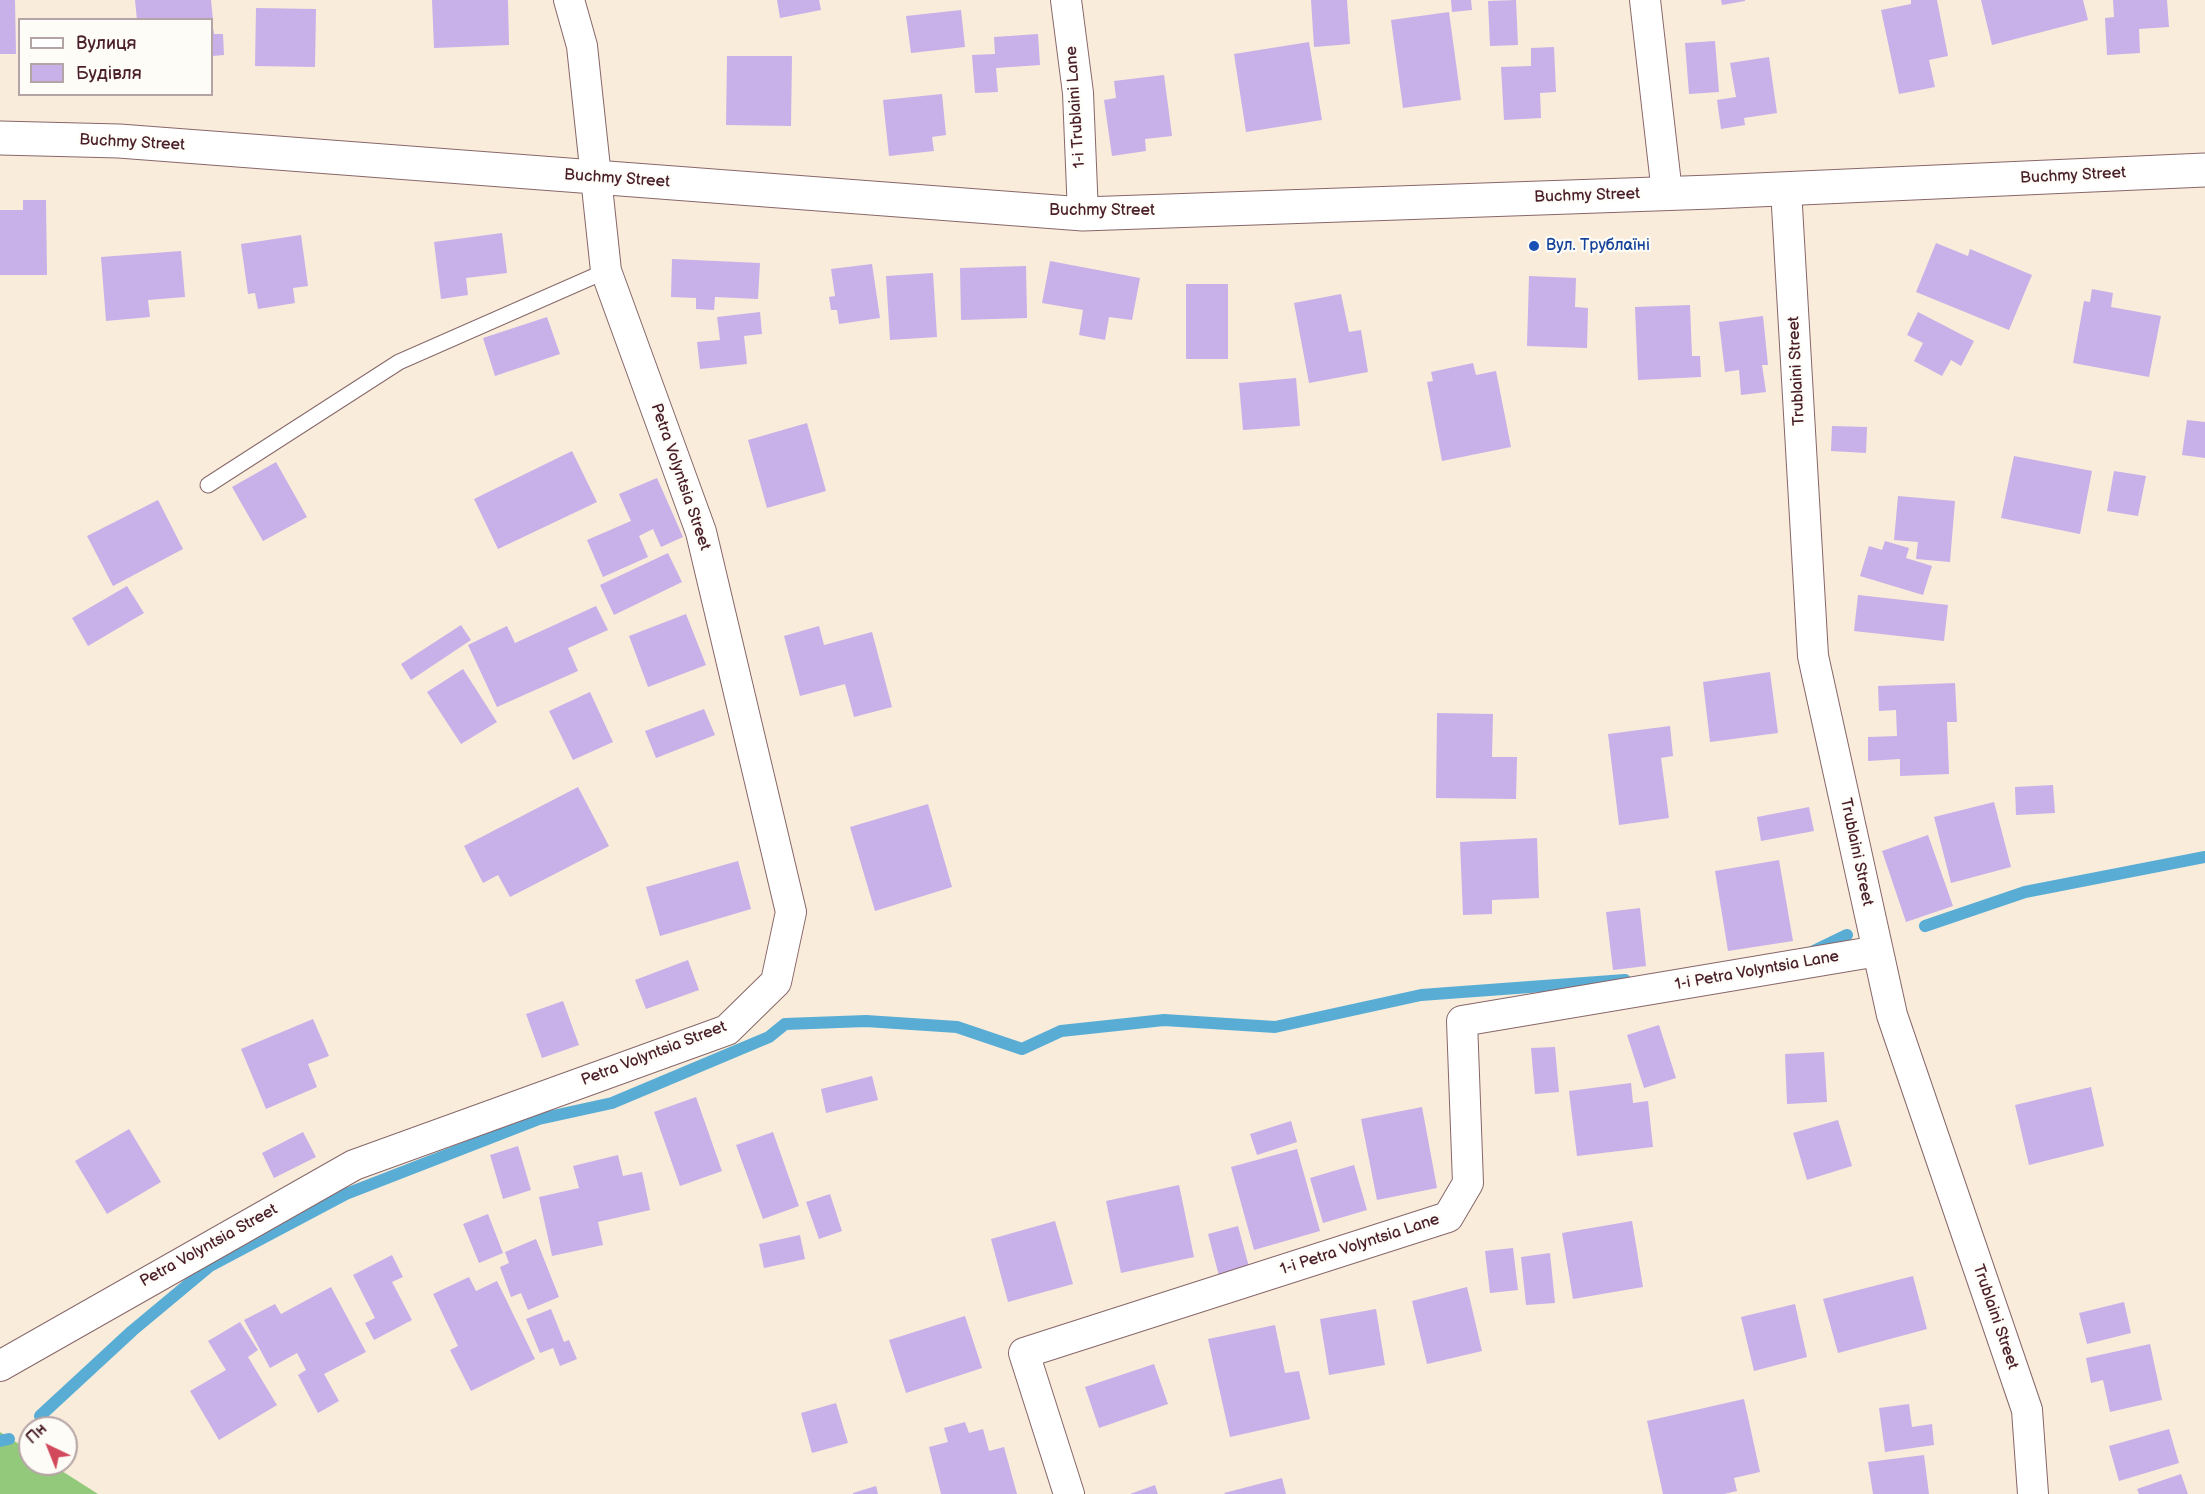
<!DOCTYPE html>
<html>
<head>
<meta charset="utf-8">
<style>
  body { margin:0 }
  #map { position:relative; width:2205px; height:1494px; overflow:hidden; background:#f9ecdb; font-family:"Balsamiq Sans",sans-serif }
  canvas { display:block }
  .legend { position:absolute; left:18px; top:18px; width:195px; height:78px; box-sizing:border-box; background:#fdfcf7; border:2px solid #b5a4a5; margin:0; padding:8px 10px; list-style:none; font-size:18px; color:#4a1f2b }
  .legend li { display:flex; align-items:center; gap:12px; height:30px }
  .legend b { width:30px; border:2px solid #b5a4a5 }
  .north { position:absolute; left:18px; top:1416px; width:60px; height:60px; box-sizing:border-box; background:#fdfcf7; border:2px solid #b5a4a5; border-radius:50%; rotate:317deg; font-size:16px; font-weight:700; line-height:24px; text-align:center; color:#4a1f2b }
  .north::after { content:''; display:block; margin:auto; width:21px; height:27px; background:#d1495b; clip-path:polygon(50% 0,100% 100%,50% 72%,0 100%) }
</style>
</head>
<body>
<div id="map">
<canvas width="2205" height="1494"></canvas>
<ul class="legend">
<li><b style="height:8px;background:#fff"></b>Вулиця</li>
<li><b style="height:16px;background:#c8b0e9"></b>Будівля</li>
</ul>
<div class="north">Пн</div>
</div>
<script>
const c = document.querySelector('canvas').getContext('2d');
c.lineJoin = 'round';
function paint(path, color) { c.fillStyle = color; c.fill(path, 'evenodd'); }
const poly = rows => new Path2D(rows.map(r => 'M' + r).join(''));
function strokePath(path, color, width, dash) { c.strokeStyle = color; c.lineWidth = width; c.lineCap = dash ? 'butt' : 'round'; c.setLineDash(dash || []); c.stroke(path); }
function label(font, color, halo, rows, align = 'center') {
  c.font = font + ' "Balsamiq Sans",sans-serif'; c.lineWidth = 4.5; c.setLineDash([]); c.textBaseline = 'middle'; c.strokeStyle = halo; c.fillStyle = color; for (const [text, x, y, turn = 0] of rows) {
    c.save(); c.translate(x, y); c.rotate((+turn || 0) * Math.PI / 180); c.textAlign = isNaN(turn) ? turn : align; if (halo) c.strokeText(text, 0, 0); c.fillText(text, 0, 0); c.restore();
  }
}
paint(poly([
  [0,1432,30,1451,30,1464,51,1464,98,1494,0,1494]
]), '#93c97b');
strokePath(poly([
  [1925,926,2025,892,2205,857],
  [1814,951,1847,935],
  [40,1416,132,1331,210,1266,346,1194,539,1119,612,1103,769,1037,785,1024,866,1021,957,1027,1022,1049,1061,1031,1164,1020,1275,1027,1421,995,1625,980],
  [0,1441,9,1439]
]), '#59add5', 12);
paint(poly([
  [0,0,15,0,16,54,0,54],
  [135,0,211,0,213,20,137,20],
  [432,0,508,0,509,45,434,48],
  [777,0,819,0,821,10,780,18],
  [1311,0,1347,0,1350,44,1314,47],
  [1451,0,1471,0,1472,10,1452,12],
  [1516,0,1518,45,1490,46,1488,1],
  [1721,0,1745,0,1745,1,1722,5],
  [1911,0,1937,0,1948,56,1929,60,1935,87,1899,94,1881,10,1911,4],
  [1981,0,2083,0,2088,20,1992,45],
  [2113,0,2167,0,2169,27,2139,29,2140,53,2107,55,2105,18,2114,17],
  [256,8,316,9,315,67,255,66],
  [961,10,965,47,911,53,906,16],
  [1449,12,1461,100,1403,108,1391,20],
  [212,21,214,34,223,34,224,55,212,56],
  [1038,34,1040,65,996,68,998,92,975,93,972,55,995,54,994,37],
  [1715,41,1719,92,1689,94,1685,43],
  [1309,42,1322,120,1246,132,1234,54],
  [1554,47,1556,92,1540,93,1541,118,1504,120,1501,67,1531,66,1531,48],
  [727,56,792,56,791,126,726,125],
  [1769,57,1777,113,1744,118,1745,125,1721,129,1717,100,1736,97,1730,63],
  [1164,75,1172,136,1145,139,1146,151,1112,156,1104,100,1116,98,1114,81],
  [942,94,946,135,932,137,934,151,889,156,883,100],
  [23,200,46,200,47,275,0,275,0,210,23,210],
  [502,233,507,273,466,278,468,295,441,299,434,242],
  [301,235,308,286,293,288,295,303,258,309,255,293,248,294,241,244],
  [1936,243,1968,256,1970,249,2032,275,2009,330,1916,292],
  [181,251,185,297,148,300,150,317,106,321,101,257],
  [672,259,760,263,758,299,715,297,714,310,696,309,696,298,671,297],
  [1050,261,1140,278,1132,320,1109,317,1105,340,1079,335,1083,310,1042,303],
  [872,264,880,318,839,324,837,310,831,310,829,297,835,296,831,269],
  [1026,266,1027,318,961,320,960,268],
  [933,273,937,337,890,340,886,276],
  [1529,276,1576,278,1575,307,1588,308,1587,348,1527,346],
  [1186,284,1228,284,1228,359,1186,359],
  [2092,289,2113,293,2111,307,2161,316,2149,377,2073,363,2084,301,2090,302],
  [1341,294,1349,332,1361,330,1368,372,1309,383,1294,303],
  [1690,305,1692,356,1700,356,1701,377,1638,380,1635,307],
  [760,312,762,334,744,336,747,364,700,369,697,342,720,340,717,317],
  [1918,312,1974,341,1961,366,1951,360,1942,376,1914,361,1923,343,1907,335],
  [1763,316,1768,365,1762,365,1766,392,1741,395,1739,370,1725,372,1719,322],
  [547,317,560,354,495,376,483,338],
  [1473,363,1476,375,1496,371,1511,447,1442,461,1427,382,1433,381,1431,372],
  [1296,378,1300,426,1243,430,1239,383],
  [2187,420,2205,422,2205,458,2182,455],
  [807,423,826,491,767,508,748,440],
  [1832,426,1867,427,1866,453,1831,451],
  [572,451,597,502,498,549,474,499],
  [2014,456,2092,471,2080,534,2001,518],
  [276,462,307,517,263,541,232,487],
  [2114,471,2146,476,2138,516,2107,511],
  [657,478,683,537,661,547,653,529,639,536,648,557,603,577,587,540,631,521,619,494],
  [1898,496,1955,501,1950,562,1916,559,1918,542,1894,540],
  [158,500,183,549,113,586,87,536],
  [1885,541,1909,548,1906,558,1932,566,1923,595,1860,576,1869,546,1882,550],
  [668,553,682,582,614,615,600,585],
  [127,586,144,613,88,646,72,618],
  [1858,595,1948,605,1944,641,1854,631],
  [596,606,608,630,568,648,578,671,497,707,468,645,507,626,515,643],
  [686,614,706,665,648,687,629,636],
  [461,625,471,640,411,680,401,664],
  [819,626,824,645,872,632,892,707,854,717,845,684,800,696,784,636],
  [463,669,497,722,461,744,427,692],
  [1770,672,1778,733,1710,742,1703,682],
  [1955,683,1957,722,1947,722,1949,774,1900,776,1900,759,1868,761,1868,737,1897,736,1896,710,1879,711,1878,686],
  [590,692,613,742,573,760,549,711],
  [704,709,715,735,656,758,645,731],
  [1437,713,1493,714,1492,757,1517,757,1516,799,1436,798],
  [1670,726,1673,756,1661,758,1669,818,1619,825,1608,734],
  [2053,785,2055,813,2016,815,2015,787],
  [578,787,609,846,510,897,498,875,483,883,464,846],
  [1994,802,2011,867,1951,883,1934,817],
  [928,804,952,887,875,911,850,827],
  [1809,807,1814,831,1761,841,1757,817],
  [1928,835,1953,906,1906,922,1882,851],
  [1537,838,1539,898,1492,900,1492,914,1463,915,1460,842],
  [1779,860,1793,941,1728,951,1715,871],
  [738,861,751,909,660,936,646,887],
  [1640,908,1646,966,1613,970,1606,912],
  [688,960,699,990,646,1009,635,980],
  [563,1001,579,1045,542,1058,526,1014],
  [313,1019,329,1056,308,1064,317,1087,266,1109,241,1049],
  [1659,1025,1676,1078,1644,1088,1627,1035],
  [1555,1047,1559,1092,1535,1094,1531,1048],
  [1824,1052,1827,1102,1787,1104,1785,1054],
  [872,1076,878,1100,826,1113,821,1089],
  [1631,1083,1633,1103,1648,1101,1653,1147,1577,1156,1569,1091],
  [2091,1087,2104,1146,2029,1165,2015,1105],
  [696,1097,722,1171,680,1186,654,1112],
  [1422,1107,1437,1188,1377,1200,1361,1119],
  [1838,1120,1852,1166,1807,1180,1793,1133],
  [1291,1121,1297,1142,1257,1155,1250,1134],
  [129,1129,161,1182,107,1214,75,1161],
  [303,1132,316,1157,274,1178,262,1153],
  [773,1132,799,1206,763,1219,736,1145],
  [518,1146,531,1190,503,1199,490,1155],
  [1297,1149,1320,1231,1254,1250,1231,1167],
  [618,1155,623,1176,642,1172,650,1210,598,1222,603,1245,552,1256,539,1197,579,1188,573,1166],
  [1354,1165,1367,1210,1323,1223,1310,1178],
  [1179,1185,1194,1257,1121,1273,1106,1201],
  [830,1194,842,1231,819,1239,806,1202],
  [488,1214,503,1253,479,1263,463,1224],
  [1055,1221,1073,1284,1008,1302,991,1239],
  [1632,1221,1643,1287,1573,1299,1562,1233],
  [1238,1226,1249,1267,1219,1276,1208,1234],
  [800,1235,805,1259,764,1268,759,1244],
  [536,1239,559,1297,528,1310,521,1293,511,1297,500,1267,509,1263,505,1252],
  [1513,1248,1518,1290,1490,1293,1485,1251],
  [1550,1253,1555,1303,1526,1305,1521,1257],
  [392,1255,403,1277,392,1282,412,1320,374,1340,365,1323,375,1318,353,1275],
  [1913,1276,1927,1329,1838,1353,1823,1299],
  [469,1277,476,1291,497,1281,535,1359,471,1391,450,1350,458,1346,433,1294],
  [331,1287,366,1352,324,1374,339,1401,318,1413,298,1375,306,1370,297,1353,270,1368,244,1320,275,1304,281,1314],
  [1467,1287,1482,1351,1427,1364,1412,1301],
  [2124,1302,2131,1333,2087,1344,2079,1313],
  [1795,1304,1807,1357,1754,1371,1741,1317],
  [551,1309,564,1342,569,1340,577,1359,560,1366,553,1348,540,1353,526,1319],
  [1376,1309,1385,1365,1329,1375,1320,1319],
  [965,1316,982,1368,906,1393,889,1340],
  [240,1322,258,1350,248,1357,277,1405,219,1440,190,1391,226,1370,208,1341],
  [1275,1325,1285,1373,1299,1371,1310,1419,1230,1437,1208,1339],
  [2150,1344,2162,1400,2110,1412,2103,1380,2091,1383,2086,1358],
  [1154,1364,1168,1404,1099,1428,1085,1387],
  [1744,1399,1760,1472,1734,1478,1737,1491,1724,1494,1663,1494,1647,1421],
  [836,1403,848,1443,812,1453,801,1413],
  [1909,1404,1912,1427,1932,1424,1934,1445,1885,1452,1879,1408],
  [965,1422,969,1433,983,1429,989,1451,1004,1447,1017,1494,941,1494,929,1447,948,1442,944,1428],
  [2169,1429,2179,1463,2119,1481,2109,1446],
  [1924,1455,1929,1494,1873,1494,1868,1462],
  [2181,1474,2188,1494,2139,1494,2137,1489],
  [1282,1478,1286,1494,1225,1494,1224,1493],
  [1155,1485,1158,1494,1130,1494],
  [876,1486,878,1494,853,1494,853,1493]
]), '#c8b0e9');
const lane = poly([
  [208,485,399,362,606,271]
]);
const street = poly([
  [1066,0,1078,93,1083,214],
  [1645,0,1667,193],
  [1786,189,1813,656,1892,1015,2027,1410,2033,1494],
  [0,1366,354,1165,727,1030,776,982,791,912,701,532,606,271,582,46,569,0],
  [1069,1494,1024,1353,1448,1217,1468,1183,1462,1021,1878,951]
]);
const secondary = poly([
  [0,138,119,141,1083,214,1712,192,2205,170]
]);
strokePath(lane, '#876769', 17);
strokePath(street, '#876769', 32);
strokePath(secondary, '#876769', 35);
strokePath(lane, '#fff', 15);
strokePath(street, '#fff', 30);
strokePath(secondary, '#fff', 33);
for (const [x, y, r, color] of [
  [1534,246,6,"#1a4fb4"]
]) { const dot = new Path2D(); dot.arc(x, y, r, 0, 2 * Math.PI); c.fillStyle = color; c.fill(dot); strokePath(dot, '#fdfcf7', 2); }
label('16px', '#4a1f2b', '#fdfcf7', [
  ["1-i Trublaini Lane",1076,107,-94],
  ["Buchmy Street",132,143,3],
  ["Buchmy Street",2073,176,-3],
  ["Buchmy Street",617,179,4],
  ["Buchmy Street",1587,196,-2],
  ["Buchmy Street",1102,211],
  ["Trublaini Street",1797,371,-93],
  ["Petra Volyntsia Street",680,477,71],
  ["Trublaini Street",1856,852,78],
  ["1-i Petra Volyntsia Lane",1757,971,-10],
  ["Petra Volyntsia Street",654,1054,-21],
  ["1-i Petra Volyntsia Lane",1360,1245,-18],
  ["Petra Volyntsia Street",209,1246,-29],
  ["Trublaini Street",1995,1317,71]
]);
label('16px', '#164399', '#fdfcf7', [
  ["Вул. Трублаїні",1546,246]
], 'left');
</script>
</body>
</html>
